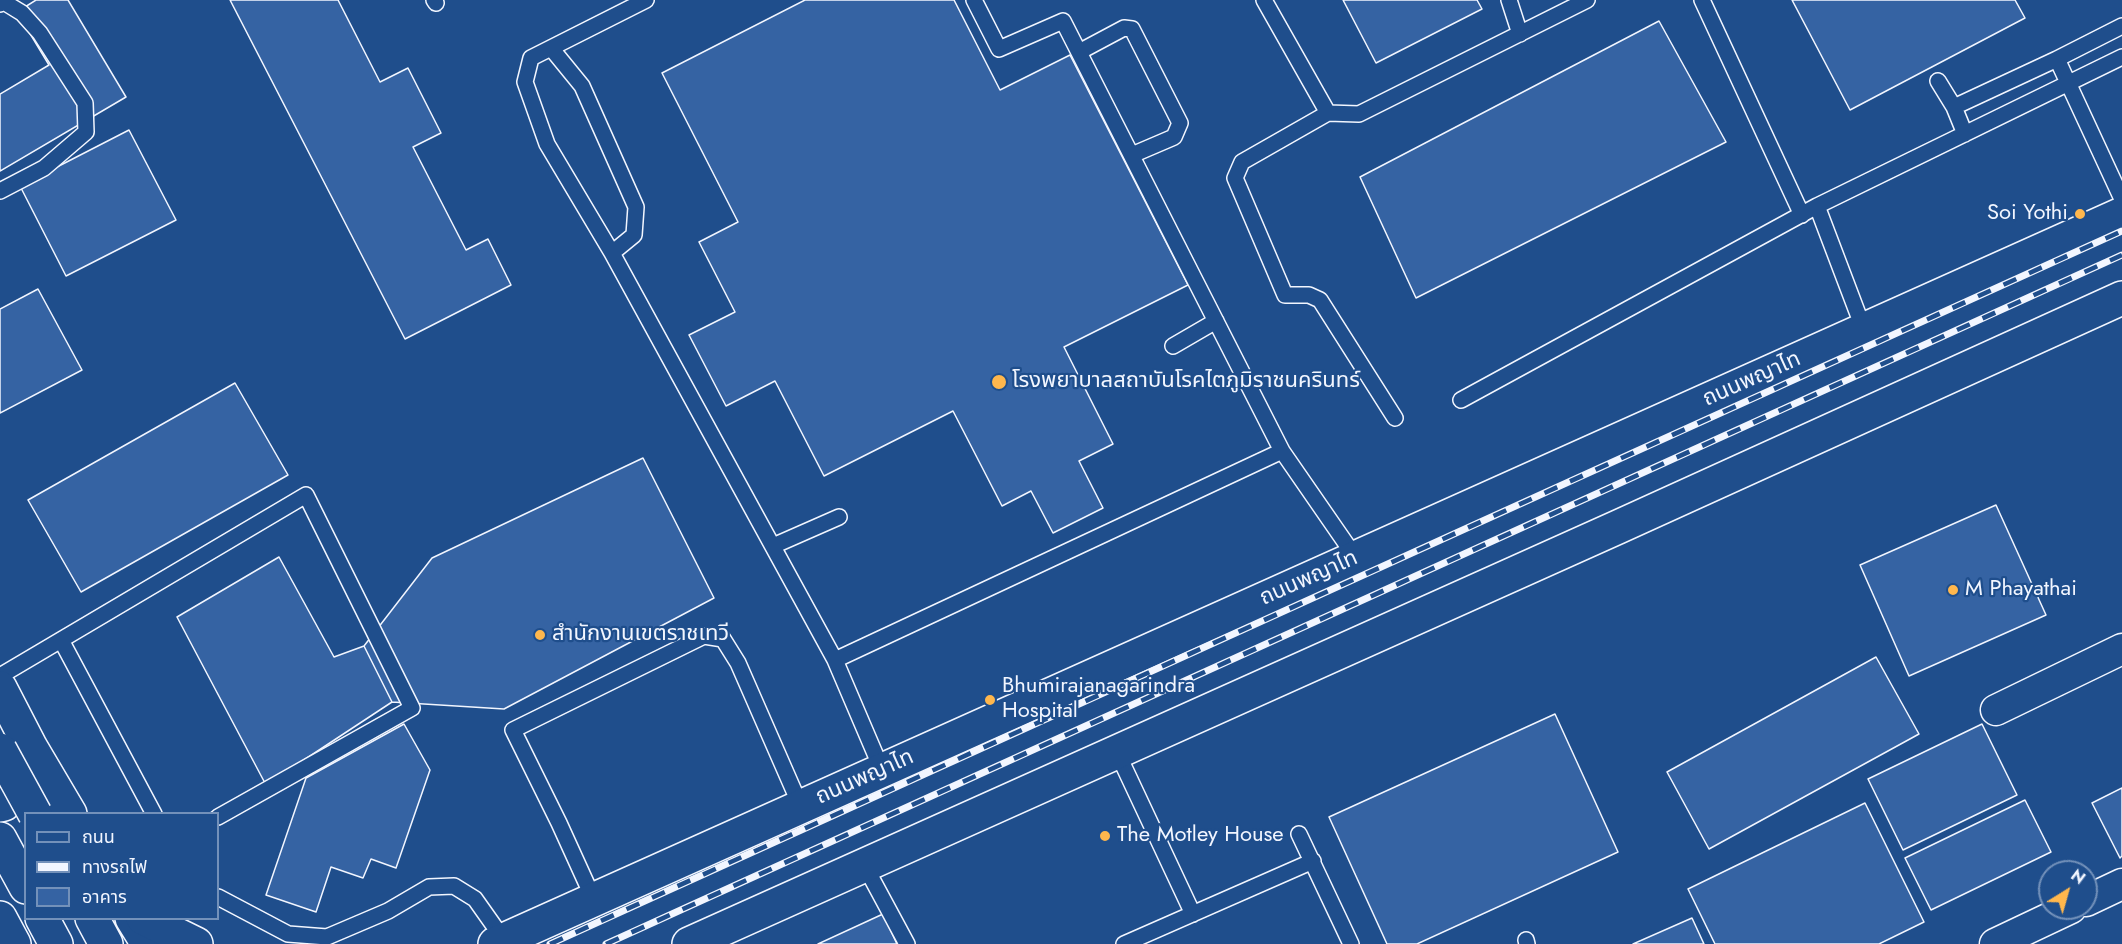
<!DOCTYPE html>
<html>
<head>
<meta charset="utf-8">
<style>
  body { margin:0 }
  #map { position:relative; width:2122px; height:944px; overflow:hidden; background:#1f4e8c; font-family:Jost,"Noto Sans Thai",sans-serif }
  canvas { display:block }
  .legend { position:absolute; left:24px; top:812px; width:195px; height:108px; box-sizing:border-box; background:#1f4e8c; border:2px solid #7391ba; margin:0; padding:8px 10px; list-style:none; font-size:18px; color:#f2f6ff }
  .legend li { display:flex; align-items:center; gap:12px; height:30px }
  .legend b { width:30px; border:2px solid #7391ba }
  .north { position:absolute; left:2038px; top:860px; width:60px; height:60px; box-sizing:border-box; background:#1f4e8c; border:2px solid #7391ba; border-radius:50%; rotate:37deg; font-size:16px; font-weight:700; line-height:24px; text-align:center; color:#f2f6ff }
  .north::after { content:''; display:block; margin:auto; width:21px; height:27px; background:#ffb74d; clip-path:polygon(50% 0,100% 100%,50% 72%,0 100%) }
</style>
</head>
<body>
<div id="map">
<canvas width="2122" height="944"></canvas>
<ul class="legend">
<li><b style="height:8px;background:#1f4e8c"></b>ถนน</li>
<li><b style="height:8px;background:#f2f6ff"></b>ทางรถไฟ</li>
<li><b style="height:16px;background:#3563a3"></b>อาคาร</li>
</ul>
<div class="north">N</div>
</div>
<script>
const c = document.querySelector('canvas').getContext('2d');
c.lineJoin = 'round';
function paint(path, color) { c.fillStyle = color; c.fill(path, 'evenodd'); }
const poly = rows => new Path2D(rows.map(r => 'M' + r).join(''));
function strokePath(path, color, width, dash) { c.strokeStyle = color; c.lineWidth = width; c.lineCap = dash ? 'butt' : 'round'; c.setLineDash(dash || []); c.stroke(path); }
function label(font, color, halo, rows, align = 'center') {
  c.font = font + ' Jost,"Noto Sans Thai",sans-serif'; c.lineWidth = 4.5; c.setLineDash([]); c.textBaseline = 'middle'; c.strokeStyle = halo; c.fillStyle = color; for (const [text, x, y, turn = 0] of rows) {
    c.save(); c.translate(x, y); c.rotate((+turn || 0) * Math.PI / 180); c.textAlign = isNaN(turn) ? turn : align; if (halo) c.strokeText(text, 0, 0); c.fillText(text, 0, 0); c.restore();
  }
}
const building = poly([
  [36,0,68,0,126,97,0,171,0,94,49,65,17,12,36,0],
  [230,0,338,0,380,82,408,68,441,133,413,147,466,250,488,239,511,285,405,339,230,0],
  [805,0,954,0,1000,90,1070,55,1188,285,1064,347,1113,444,1079,461,1103,508,1053,533,1031,491,1002,506,953,411,824,476,775,381,726,406,689,335,735,312,699,242,738,222,662,73,805,0],
  [1343,0,1477,0,1482,9,1376,63,1343,0],
  [1792,0,2015,0,2025,18,1850,110,1792,0],
  [1659,21,1726,142,1416,298,1360,177,1659,21],
  [129,130,176,220,66,276,20,186,129,130],
  [38,289,82,370,0,413,0,309,38,289],
  [235,383,288,475,81,592,28,500,235,383],
  [643,458,714,598,504,709,392,702,364,646,432,558,643,458],
  [1996,505,2046,615,1909,676,1860,565,1996,505],
  [279,557,334,657,364,646,392,702,266,785,177,617,279,557],
  [1876,657,1919,734,1709,849,1667,772,1876,657],
  [1555,714,1618,852,1417,944,1387,944,1329,817,1555,714],
  [404,724,430,770,396,868,371,859,363,878,331,867,316,912,266,895,306,778,404,724],
  [1982,724,2017,795,1903,850,1868,779,1982,724],
  [2122,788,2122,856,2120,858,2092,803,2122,788],
  [2025,800,2051,852,1931,910,1905,858,2025,800],
  [1865,803,1924,922,1879,944,1715,944,1688,889,1865,803],
  [883,914,897,944,818,944,883,914],
  [1692,918,1704,944,1633,944,1692,918]
]);
paint(building, '#3563a3');
strokePath(building, '#f2f6ff', 1.5);
const service = poly([
  [434,0,436,3],
  [646,0,531,58,525,82,547,144,612,253,835,660,882,770],
  [974,0,999,49,1063,21,1282,451,1356,558],
  [1264,0,1328,113],
  [1509,0,1520,34],
  [1702,0,1802,215],
  [0,4,4,2,22,13,40,33,85,103,86,132,44,168,0,191],
  [2122,26,2057,59,2122,199],
  [551,48,582,86,636,207,634,235,612,253],
  [1079,52,1124,28,1132,29,1180,123,1174,137,1132,155],
  [1938,81,1954,107,1965,134],
  [1954,107,2057,59],
  [1817,206,1864,330],
  [1173,346,1216,321],
  [1461,400,1817,206,2122,57],
  [1395,418,1320,300,1309,295,1285,295,1235,178,1242,162,1328,113,1359,114,1587,0],
  [773,546,839,517],
  [61,640,154,814],
  [835,660,1282,451],
  [0,676,306,495,412,708,218,817],
  [1117,752,1193,914],
  [1299,834,1351,944],
  [865,866,907,944],
  [218,897,288,934,327,937,388,911,429,887,454,886,475,899,504,940],
  [594,900,559,823,513,730,704,636,723,639,738,663,801,807],
  [1526,940,1527,944],
  [1124,944,1313,861]
]);
const minor = poly([
  [1996,710,2122,649],
  [2086,901,2122,884],
  [1995,944,2071,908]
]);
const secondary = poly([
  [0,688,31,748,70,814],
  [0,805,4,804,20,783,27,761],
  [0,839,26,887],
  [0,918,14,944],
  [42,918,56,944],
  [92,918,106,944],
  [132,918,148,944]
]);
const primary = poly([
  [143,918,196,944],
  [495,944,2122,214],
  [689,944,1618,527,2122,298]
]);
strokePath(service, '#f2f6ff', 18);
strokePath(minor, '#f2f6ff', 33);
strokePath(secondary, '#f2f6ff', 36);
strokePath(primary, '#f2f6ff', 36);
strokePath(service, '#1f4e8c', 15);
strokePath(minor, '#1f4e8c', 30);
strokePath(secondary, '#1f4e8c', 33);
strokePath(primary, '#1f4e8c', 33);
const rail = poly([
  [550,944,2122,231],
  [606,944,2122,255]
]);
strokePath(rail, '#f2f6ff', 7);
strokePath(rail, '#1f4e8c', 4.5, [14]);
const secondaryBridge = poly([
  [0,750,35,814]
]);
strokePath(secondaryBridge, '#f2f6ff', 36, []);
strokePath(secondaryBridge, '#1f4e8c', 33);
for (const [x, y, r, color] of [
  [2080,214,6,"#ffb74d"],
  [999,382,8,"#ffb74d"],
  [1953,590,6,"#ffb74d"],
  [540,635,6,"#ffb74d"],
  [990,700,6,"#ffb74d"],
  [1105,836,6,"#ffb74d"]
]) { const dot = new Path2D(); dot.arc(x, y, r, 0, 2 * Math.PI); c.fillStyle = color; c.fill(dot); strokePath(dot, '#1f4e8c', 2); }
label('22px', '#f2f6ff', '#1f4e8c', [
  ["Soi Yothi",2068,214,"right"],
  ["โรงพยาบาลสถาบันโรคไตภูมิราชนครินทร์",1012,382],
  ["M Phayathai",1965,590],
  ["สำนักงานเขตราชเทวี",552,635],
  ["Bhumirajanagarindra",1002,687],
  ["Hospital",1002,712],
  ["The Motley House",1117,836]
], 'left');
label('22px', '#f2f6ff', '#1f4e8c', [
  ["ถนนพญาไท",1752,380,-24],
  ["ถนนพญาไท",1309,579,-24],
  ["ถนนพญาไท",865,778,-24]
]);
</script>
</body>
</html>
